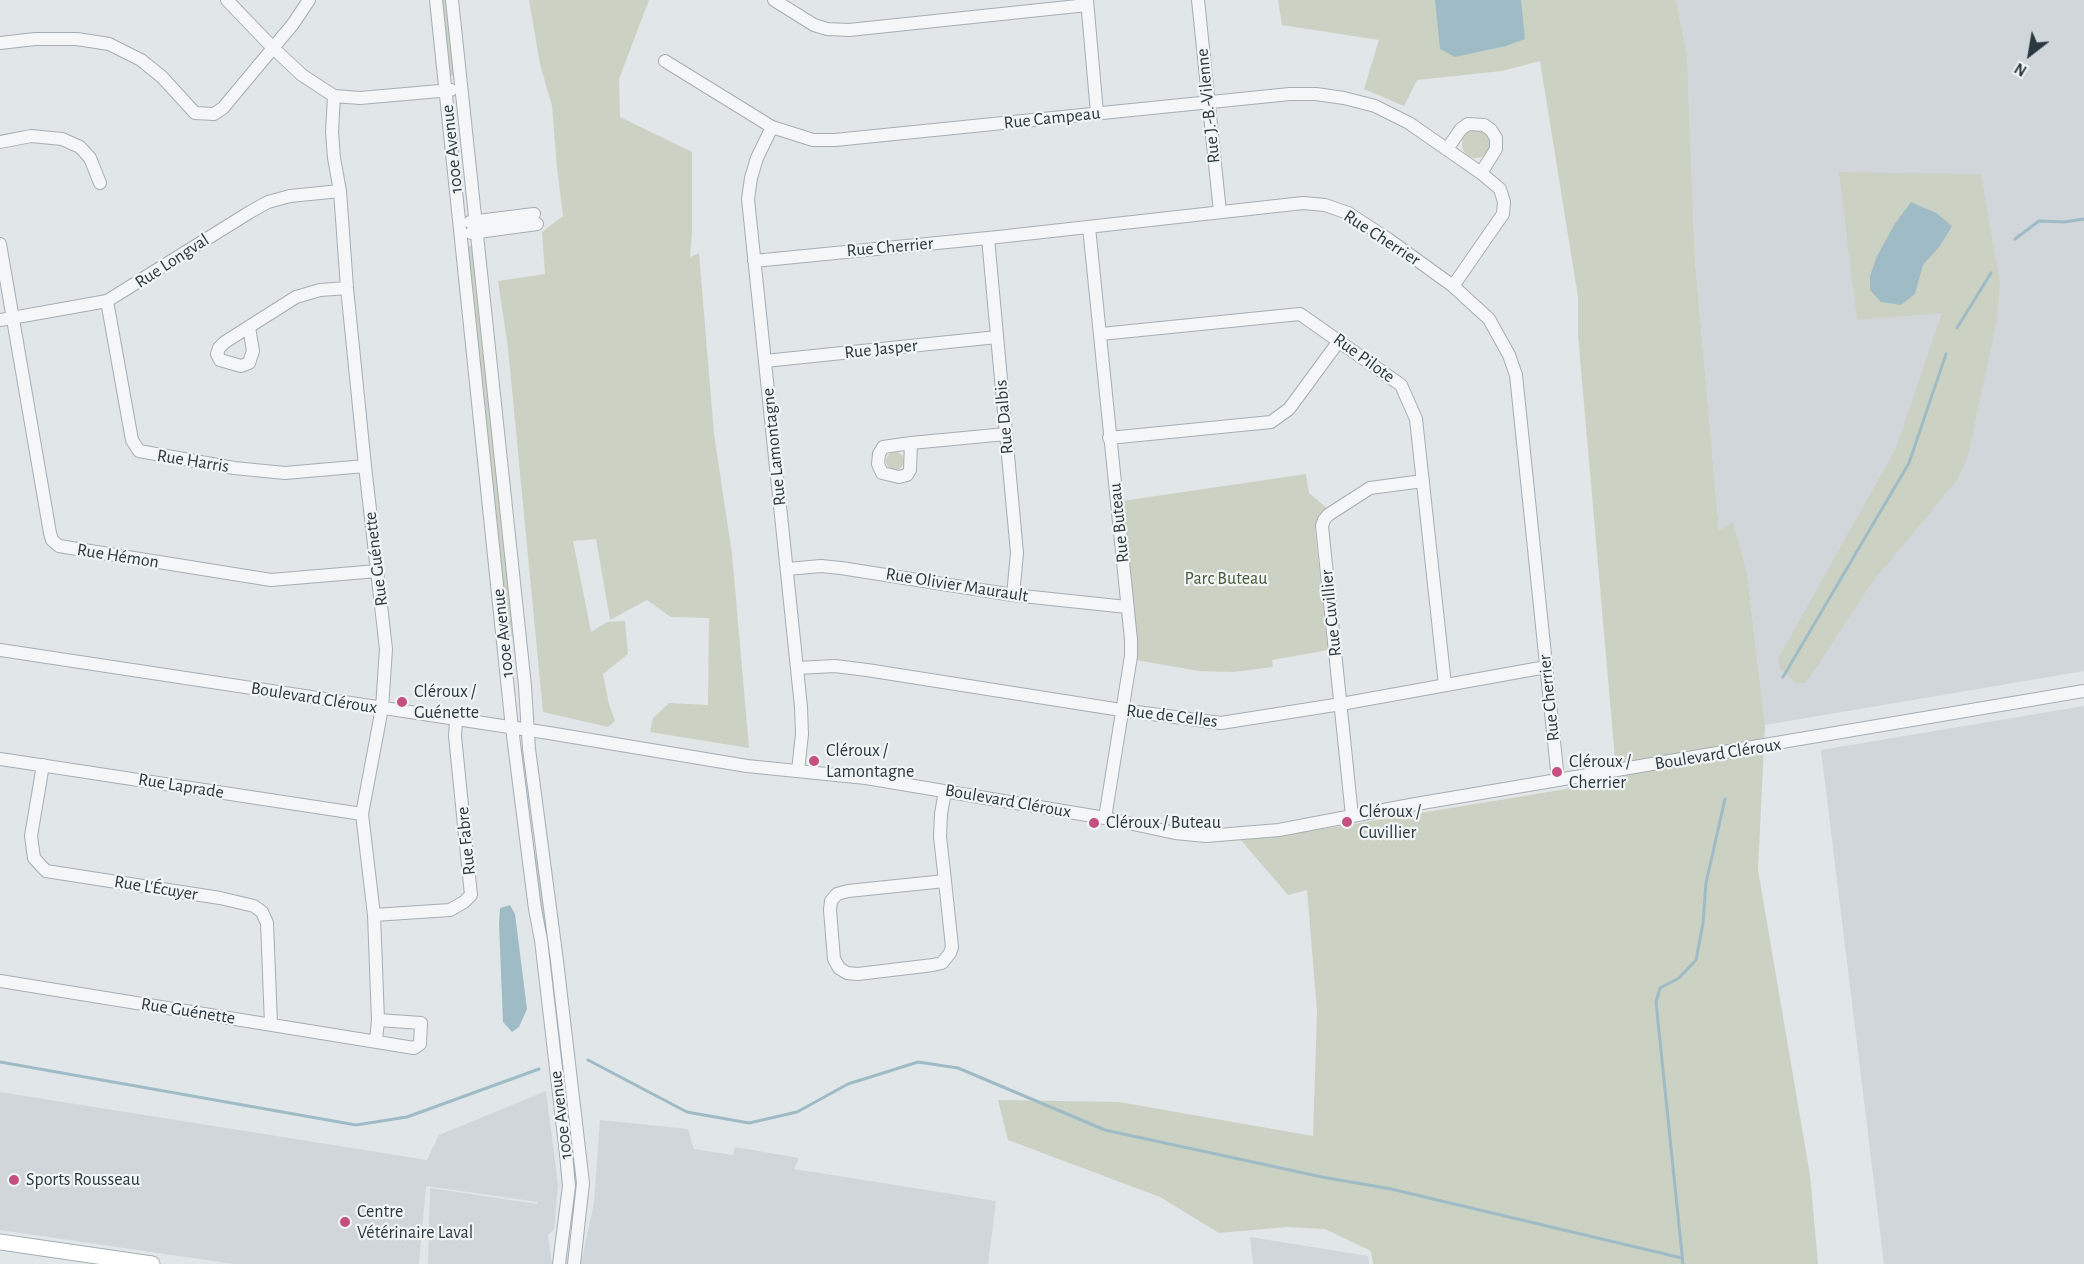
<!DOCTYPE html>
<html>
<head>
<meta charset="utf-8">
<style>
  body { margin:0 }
  #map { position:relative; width:2084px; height:1264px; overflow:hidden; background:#e1e6e9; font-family:"Alegreya Sans",sans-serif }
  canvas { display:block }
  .north { position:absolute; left:2000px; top:24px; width:60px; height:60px; -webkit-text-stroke:4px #f1f5f6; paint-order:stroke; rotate:211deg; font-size:16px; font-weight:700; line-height:24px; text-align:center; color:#2b383f }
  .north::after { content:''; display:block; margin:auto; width:21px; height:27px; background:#2b383f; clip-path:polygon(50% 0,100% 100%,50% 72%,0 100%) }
</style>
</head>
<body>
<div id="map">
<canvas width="2084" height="1264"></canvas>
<div class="north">N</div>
</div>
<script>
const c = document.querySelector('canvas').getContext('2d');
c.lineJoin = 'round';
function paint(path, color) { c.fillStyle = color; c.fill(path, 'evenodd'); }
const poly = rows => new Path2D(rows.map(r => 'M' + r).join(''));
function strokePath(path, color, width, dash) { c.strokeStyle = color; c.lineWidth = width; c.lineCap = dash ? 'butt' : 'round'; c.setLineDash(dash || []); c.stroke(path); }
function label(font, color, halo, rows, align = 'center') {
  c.font = font + ' "Alegreya Sans",sans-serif'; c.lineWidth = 4.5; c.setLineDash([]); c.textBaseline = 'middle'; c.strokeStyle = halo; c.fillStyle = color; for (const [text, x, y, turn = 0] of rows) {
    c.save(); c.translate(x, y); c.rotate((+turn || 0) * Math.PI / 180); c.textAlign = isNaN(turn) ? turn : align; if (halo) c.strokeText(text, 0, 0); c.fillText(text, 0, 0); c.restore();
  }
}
paint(poly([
  [1676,0,2084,0,2084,671,1765,725,1747,573,1733,523,1719,530,1695,260,1687,54],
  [2084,706,2084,1264,1884,1264,1821,750],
  [546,1091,558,1185,554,1229,548,1235,552,1264,428,1264,430,1188,537,1204,538,1202,426,1186,419,1264,234,1264,0,1230,0,1092,427,1160,439,1135],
  [600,1120,688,1129,694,1149,733,1155,735,1147,799,1158,794,1169,996,1201,988,1264,581,1264,594,1203],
  [1250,1237,1368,1256,1369,1264,1253,1264]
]), '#d0d6da');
paint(poly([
  [441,0,447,0,455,75,449,76],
  [529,0,649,0,619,79,620,117,692,152,692,232,690,257,699,253,714,434,732,554,749,748,650,732,653,718,669,703,708,705,709,618,671,617,647,600,610,620,596,539,573,541,591,632,607,622,625,621,628,654,603,674,609,704,615,721,608,727,543,712,508,348,498,281,545,274,542,232,563,216,557,167,552,106,540,64],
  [1278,0,1676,0,1687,54,1695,260,1719,530,1733,522,1747,573,1765,725,1758,870,1810,1175,1818,1264,1373,1264,1371,1251,1325,1229,1287,1227,1219,1233,1160,1197,1008,1140,998,1100,1119,1102,1313,1136,1317,1011,1307,890,1288,895,1240,839,1268,838,1615,781,1615,759,1578,335,1578,297,1540,61,1502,71,1417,80,1404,106,1364,89,1379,40,1282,25],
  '1462 144a14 14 0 1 1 28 0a14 14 0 1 1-28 0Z',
  [1839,172,1981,174,2000,284,1997,318,1968,456,1957,480,1870,585,1806,683,1797,683,1780,669,1778,659,1896,448,1942,313,1857,320],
  [467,246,474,246,516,651,505,610],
  '886 461a9 9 0 1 1 18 0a9 9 0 1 1-18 0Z',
  [1306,474,1309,493,1327,508,1319,515,1315,531,1328,650,1272,660,1273,667,1233,672,1199,671,1136,660,1122,501],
  [530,837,532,837,543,893,574,1154,567,1130]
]), '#cbd2c3');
paint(poly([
  [1435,0,1521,0,1525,39,1506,46,1455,57,1440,49],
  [1911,202,1936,213,1952,226,1940,246,1923,265,1915,294,1901,305,1881,302,1870,290,1870,276,1877,256,1894,225],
  [510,905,515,914,527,1009,519,1027,512,1032,503,1022,499,923,500,908]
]), '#9fbcc6');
strokePath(poly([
  [2015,239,2039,221,2064,222,2084,219],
  [1957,328,1991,273],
  [1783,677,1909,463,1946,354],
  [588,1060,687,1112,749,1123,797,1112,848,1084,918,1062,958,1068,1105,1130,1322,1177,1391,1189,1682,1258],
  [0,1062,356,1125,407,1117,539,1069],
  [1683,1264,1656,1002,1660,988,1679,978,1696,960,1703,923,1706,883,1725,799]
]), '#9fbcc6', 3);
const minor = poly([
  [227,0,272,47,302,75,334,96,360,98,451,90],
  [436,0,512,728,535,909,541,940,566,1154,569,1186,559,1264],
  [452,0,525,686,529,749,557,961,583,1183,574,1264],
  [774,0,814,25,827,29,849,30,1087,5],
  [1087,0,1097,113],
  [1198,0,1220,212],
  [0,43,35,39,77,39,109,44,141,60,162,77,195,113,214,114,223,108,293,24,309,0],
  [665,61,772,127,813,140,835,140,1290,94,1316,94,1344,98,1375,106,1409,123,1481,173,1500,189,1504,202,1503,214,1453,286],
  [334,96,332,132,334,158,340,191,347,288,365,466,386,649,382,708,362,814,374,915,378,1020,376,1041],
  [772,127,757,158,751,178,748,199,801,707,802,734,798,771],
  [0,142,31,136,62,139,80,147,90,158,100,183],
  [1447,149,1461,129,1468,124,1484,125,1491,130,1496,138,1496,149,1481,173],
  [470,222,534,214],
  [1089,227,1131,640,1131,656,1105,818],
  [471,233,537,224],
  [988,238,1017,553,1013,595],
  [0,244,50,533,52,540,59,546,271,580,377,571],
  [754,261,998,237,1303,203,1325,205,1348,213,1388,239,1453,286,1489,319,1509,355,1516,375,1558,780],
  [107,301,132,440,139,451,234,468,285,473,365,466],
  [0,320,107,301,250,212,268,202,290,196,340,191],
  [249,327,253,351,249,363,241,366,220,360,217,354,219,348,225,342,296,297,320,290,347,288],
  [1101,334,1300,314,1401,385,1416,419,1445,685],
  [765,361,997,337],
  [1109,438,1271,422,1289,409,1339,341],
  [911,443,910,470,907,475,899,477,882,473,878,464,879,454,883,447,911,443,1006,434],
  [787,569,821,566,841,568,1013,595,1127,607],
  [0,650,549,733,747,766,866,778,1105,818,1175,833,1206,836,1279,830,1410,805,2084,691],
  [797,668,835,666,867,670,1121,710,1221,723,1341,704,1546,667],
  [0,759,362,814],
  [43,765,31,836,34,858,46,871,220,898,254,906,262,912,267,923,271,1024],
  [1352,816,1322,526,1324,520,1328,515,1370,488,1423,481],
  [945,881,848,891,837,894,831,901,830,910,834,959,839,968,847,973,858,974,933,965,942,963,950,953,952,947,945,881,940,837,941,814,945,791],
  [374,915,450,910,464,902,471,895,455,736,456,720],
  [0,981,414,1048,420,1044,421,1023,378,1020]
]);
const major = poly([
  [0,1242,152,1264]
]);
strokePath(minor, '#a7aeb3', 14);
strokePath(major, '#a2aeb3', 17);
strokePath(minor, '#f4f6f7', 12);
strokePath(major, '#fff', 15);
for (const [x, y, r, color] of [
  [402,702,6,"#c45081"],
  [814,761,6,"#c45081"],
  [1557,772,6,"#c45081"],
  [1347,822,6,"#c45081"],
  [1094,823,6,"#c45081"],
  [14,1180,6,"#c45081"],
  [345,1222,6,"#c45081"]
]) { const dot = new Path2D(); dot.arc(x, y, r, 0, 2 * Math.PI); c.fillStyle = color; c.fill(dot); strokePath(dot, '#f1f5f6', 2); }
label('18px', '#2b383f', '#f1f5f6', [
  ["Rue J.-B.-Vilenne",1208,106,-96],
  ["Rue Campeau",1052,118,-6],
  ["100e Avenue",452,149,-96],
  ["Rue Cherrier",1382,238,33],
  ["Rue Cherrier",890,247,-5],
  ["Rue Longval",172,261,-33],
  ["Rue Jasper",881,349,-6],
  ["Rue Pilote",1364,358,36],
  ["Rue Dalbis",1004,417,-95],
  ["Rue Lamontagne",774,447,-96],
  ["Rue Harris",193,461,9],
  ["Rue Buteau",1119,523,-96],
  ["Rue Hémon",118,556,9],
  ["Rue Guénette",376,559,-97],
  ["Rue Olivier Maurault",957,585,9],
  ["Rue Cuvillier",1331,613,-96],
  ["100e Avenue",503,633,-96],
  ["Boulevard Cléroux",314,698,9],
  ["Rue Cherrier",1549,698,-96],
  ["Rue de Celles",1172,716,7],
  ["Boulevard Cléroux",1718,754,-9],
  ["Rue Laprade",181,786,9],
  ["Boulevard Cléroux",1008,801,10],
  ["Rue Fabre",466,841,-96],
  ["Rue L'Écuyer",156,888,9],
  ["Rue Guénette",188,1011,9],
  ["100e Avenue",561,1115,-97]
]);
label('18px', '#485a39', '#f1f5f6', [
  ["Parc Buteau",1226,579]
]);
label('18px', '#2b383f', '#f1f5f6', [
  ["Cléroux /",414,692],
  ["Guénette",414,713],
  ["Cléroux /",826,751],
  ["Lamontagne",826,772],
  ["Cléroux /",1569,762],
  ["Cherrier",1569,783],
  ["Cléroux /",1359,812],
  ["Cuvillier",1359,833],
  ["Cléroux / Buteau",1106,823],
  ["Sports Rousseau",26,1180],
  ["Centre",357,1212],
  ["Vétérinaire Laval",357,1233]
], 'left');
</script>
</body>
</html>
